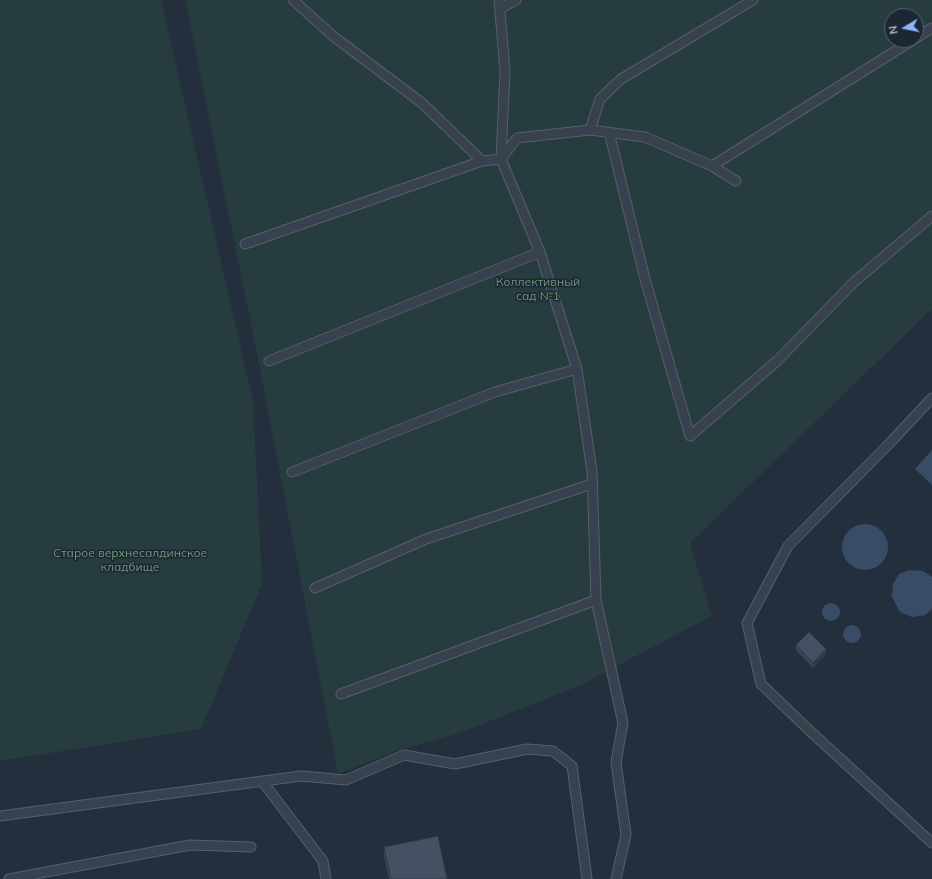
<!DOCTYPE html>
<html>
<head>
<meta charset="utf-8">
<style>
  body { margin:0 }
  #map { position:relative; width:932px; height:879px; overflow:hidden; background:#242f3e; font-family:Mulish,sans-serif }
  canvas { display:block }
  .north { position:absolute; left:884px; top:8px; width:40px; height:40px; box-sizing:border-box; background:#1d2633; border:1px solid #59626f; border-radius:50%; rotate:260deg; font-size:11px; font-weight:700; line-height:16px; text-align:center; color:#b4bcc9 }
  .north::after { content:''; display:block; margin:auto; width:14px; height:18px; background:#8ab4f8; clip-path:polygon(50% 0,100% 100%,50% 72%,0 100%) }
</style>
</head>
<body>
<div id="map">
<canvas width="932" height="879"></canvas>
<div class="north">N</div>
</div>
<script>
const c = document.querySelector('canvas').getContext('2d');
c.lineJoin = 'round';
function paint(path, color) { c.fillStyle = color; c.fill(path, 'evenodd'); }
const poly = rows => new Path2D(rows.map(r => 'M' + r).join(''));
function strokePath(path, color, width, dash) { c.strokeStyle = color; c.lineWidth = width; c.lineCap = dash ? 'butt' : 'round'; c.setLineDash(dash || []); c.stroke(path); }
function label(font, color, halo, rows, align = 'center') {
  c.font = font + ' Mulish,sans-serif'; c.lineWidth = 3; c.setLineDash([]); c.textBaseline = 'middle'; c.strokeStyle = halo; c.fillStyle = color; for (const [text, x, y, turn = 0] of rows) {
    c.save(); c.translate(x, y); c.rotate((+turn || 0) * Math.PI / 180); c.textAlign = isNaN(turn) ? turn : align; if (halo) c.strokeText(text, 0, 0); c.fillText(text, 0, 0); c.restore();
  }
}
paint(poly([
  [0,0,161,0,253,401,262,584,201,729,0,761],
  [185,0,932,0,932,309,690,543,712,616,581,685,460,733,402,749,338,774,257,353],
  [892,16,916,16,916,40,892,40]
]), '#263c3f');
paint(poly([
  [932,450,932,485,915,469],
  '842 547a23 23 0 1 1 46 0a23 23 0 1 1-46 0Z',
  [909,570,923,571,932,577,932,609,925,615,912,617,900,612,892,597,893,584,899,574],
  '822 612a9 9 0 1 1 18 0a9 9 0 1 1-18 0Z',
  '843 634a9 9 0 1 1 18 0a9 9 0 1 1-18 0Z'
]), '#394c67');
const lane = poly([
  [293,0,333,36,422,103,482,161,501,159,540,252,577,369,592,471,596,600,623,723,616,762,626,835,616,879],
  [499,0,505,71,501,159,517,138,590,130,645,137,712,166,736,181],
  [501,8,516,0],
  [916,38,932,28],
  [590,130,600,99,621,79,753,0],
  [609,132,645,279,690,436,777,361,854,282,932,216],
  [712,166,913,40],
  [245,244,482,161],
  [269,361,540,252],
  [932,398,887,446,788,546,747,623,761,684,810,731,932,843],
  [292,472,495,392,577,369],
  [315,588,426,539,592,484],
  [341,694,596,600],
  [262,781,323,861,326,879],
  [0,816,301,776,346,780,404,755,455,764,527,749,553,751,572,766,587,879],
  [9,879,190,845,251,847]
]);
strokePath(lane, '#565f6c', 11);
strokePath(lane, '#38414e', 9);
paint(poly([
  [796,645,826,655,813,668,796,650],
  [384,847,447,879,389,879,384,857]
]), '#3b4654');
paint(poly([
  [826,649,826,655,813,668,813,663]
]), '#303945');
const building = poly([
  [809,632,826,649,813,663,796,645,809,632],
  [438,836,447,879,391,879,384,847,438,836]
]);
paint(building, '#455162');
strokePath(building, '#303945', 1);
label('12px', '#6b9a76', '#1d2633', [
  ["Коллективный",538,282],
  ["сад №1",538,296],
  ["Старое верхнесалдинское",130,553],
  ["кладбище",130,567]
]);
</script>
</body>
</html>
